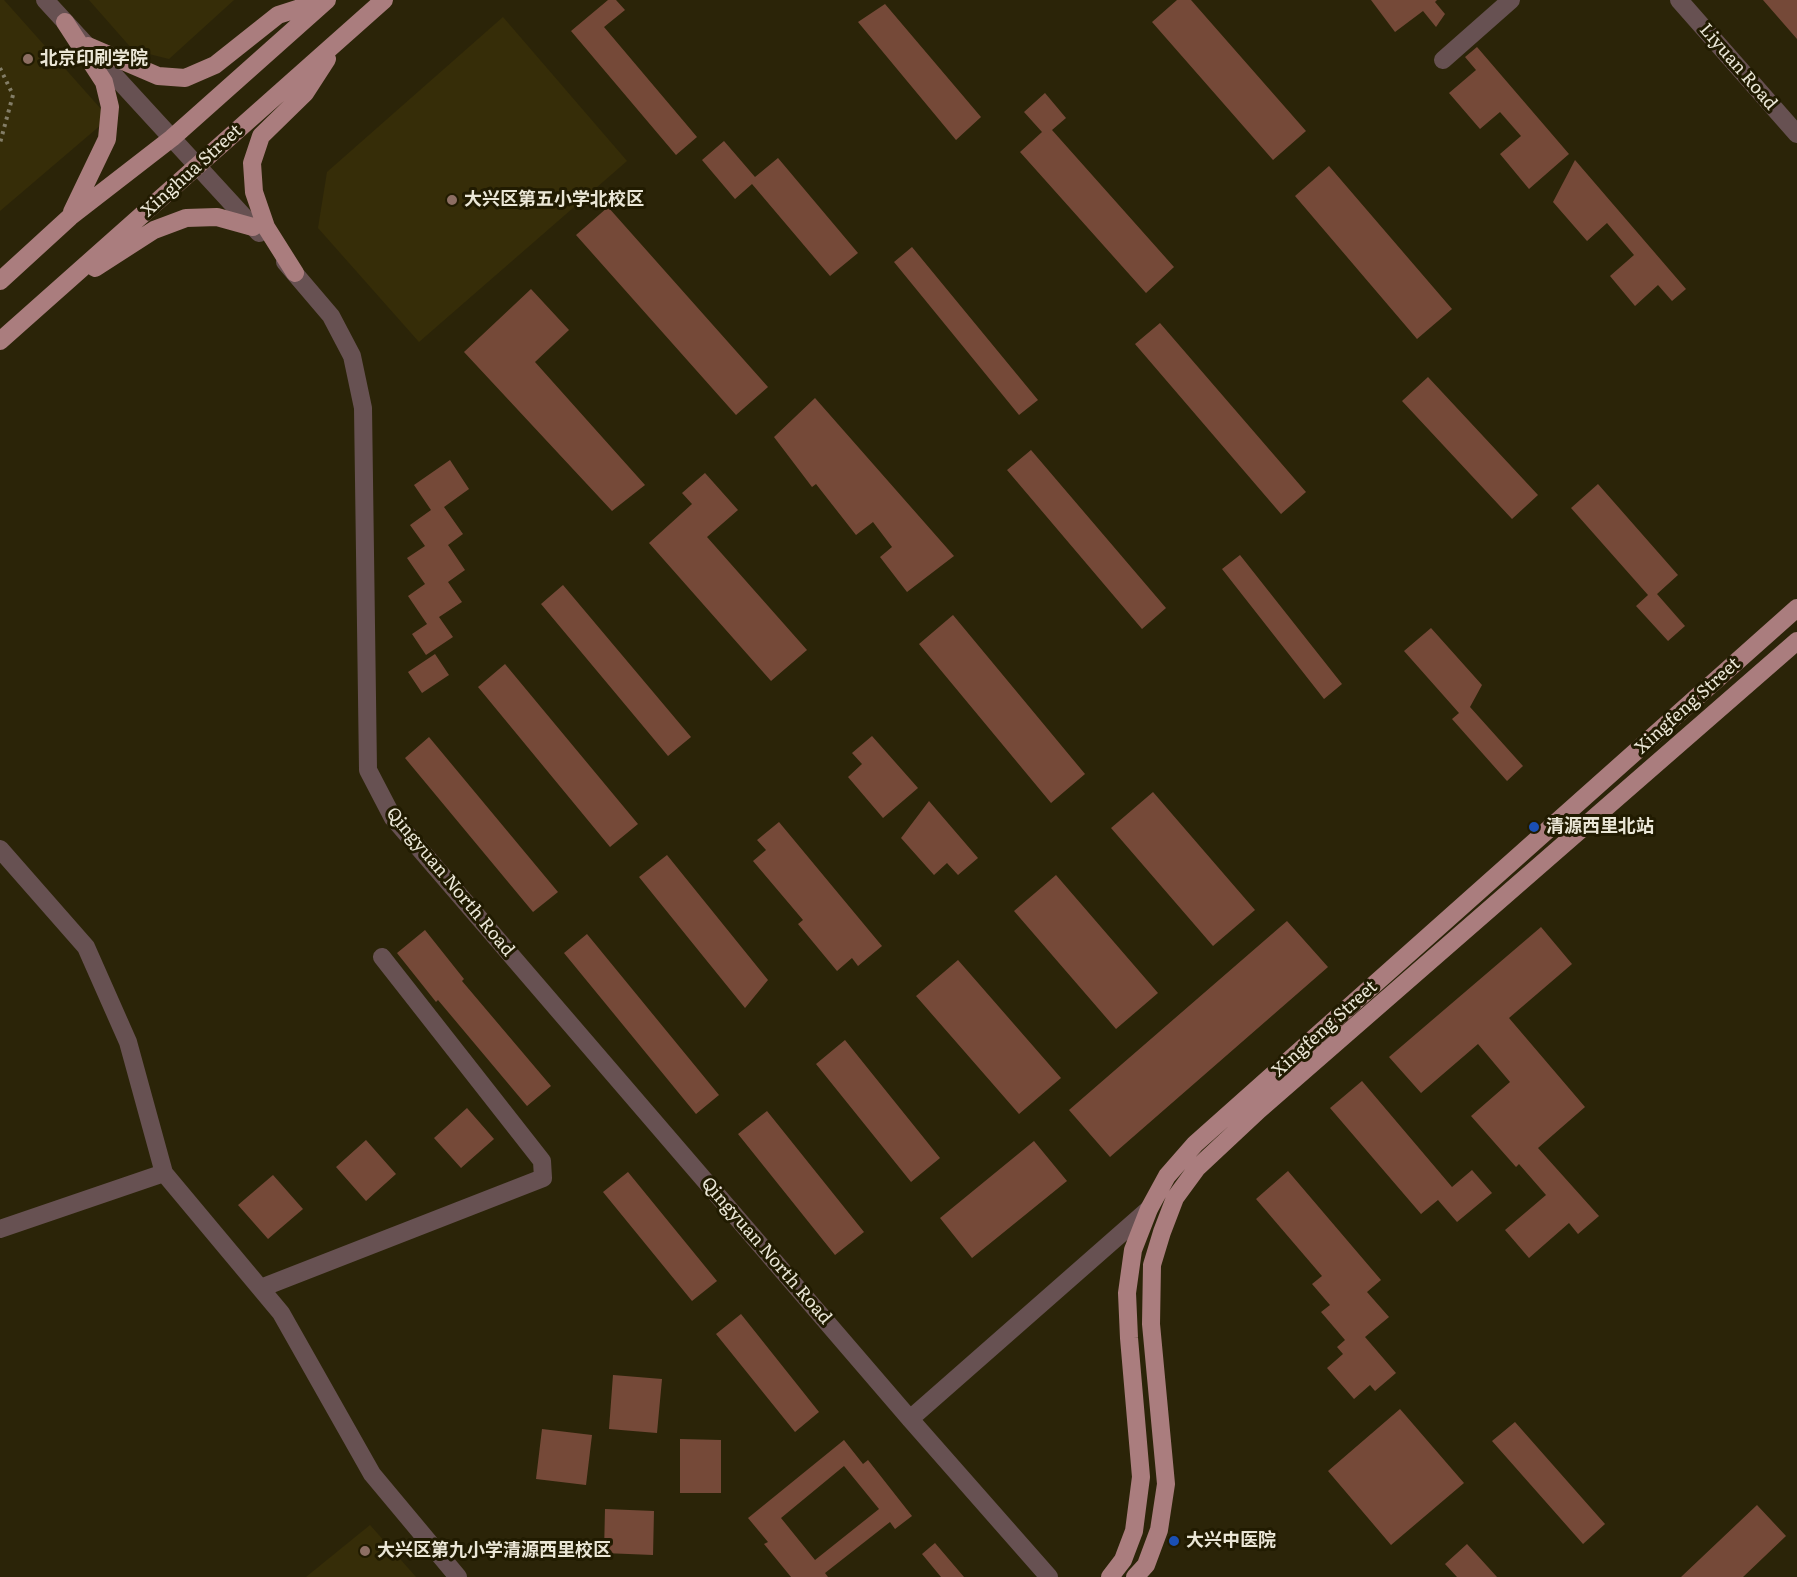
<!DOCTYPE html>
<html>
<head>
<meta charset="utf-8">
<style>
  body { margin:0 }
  canvas { display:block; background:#2b2408 }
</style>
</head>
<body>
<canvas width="1797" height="1577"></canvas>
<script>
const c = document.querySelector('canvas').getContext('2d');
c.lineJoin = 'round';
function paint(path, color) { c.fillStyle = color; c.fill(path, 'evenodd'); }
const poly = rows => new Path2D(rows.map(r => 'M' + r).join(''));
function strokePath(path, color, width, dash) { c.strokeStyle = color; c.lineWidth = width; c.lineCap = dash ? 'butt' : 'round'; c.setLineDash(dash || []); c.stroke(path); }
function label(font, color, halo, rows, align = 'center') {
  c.font = font + ' Literata,"Noto Sans SC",serif'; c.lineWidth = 6; c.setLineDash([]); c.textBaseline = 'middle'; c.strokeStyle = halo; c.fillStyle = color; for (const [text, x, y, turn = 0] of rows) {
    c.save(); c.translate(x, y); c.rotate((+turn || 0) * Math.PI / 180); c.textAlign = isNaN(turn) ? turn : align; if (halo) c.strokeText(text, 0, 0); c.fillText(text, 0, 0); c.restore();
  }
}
paint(poly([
  [0,0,4,0,109,118,0,211],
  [89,0,234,0,169,59,133,50],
  [503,17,627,161,419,342,318,228,327,172],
  [370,1525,416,1577,306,1577]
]), '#362d08');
paint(poly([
  [608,0,616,0,625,10,604,27,697,137,676,155,571,31],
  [1177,0,1191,0,1306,131,1273,160,1152,22],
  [1371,0,1437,0,1435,2,1445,14,1436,27,1423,11,1395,32],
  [1763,0,1797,0,1797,39],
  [885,4,981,117,956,140,858,22],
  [1477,47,1569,154,1529,189,1500,154,1521,136,1500,112,1480,129,1449,93,1476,70,1465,57],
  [1045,93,1066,118,1052,130,1174,267,1146,293,1020,152,1042,132,1024,112],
  [724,141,755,177,778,158,858,253,830,276,752,184,735,199,702,160],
  [1575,160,1686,289,1672,301,1658,285,1635,306,1610,276,1634,255,1607,223,1587,241,1553,202],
  [1329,166,1452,309,1417,339,1295,196],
  [608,207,768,387,736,415,576,235],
  [912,247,1038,400,1019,415,894,262],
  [531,289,569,330,535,362,645,485,612,511,464,352],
  [1160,323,1306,492,1281,514,1135,344],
  [1428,377,1538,495,1512,519,1402,401],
  [815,398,954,556,907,592,880,557,892,547,873,522,856,535,816,484,812,487,774,437],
  [1031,450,1166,608,1142,629,1007,470],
  [450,460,469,489,444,507,463,534,448,545,465,570,448,582,462,602,439,617,453,637,426,655,412,634,427,624,408,596,425,584,407,558,425,546,410,525,431,510,414,485],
  [705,473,738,510,707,537,807,650,771,681,649,543,692,504,682,493],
  [1598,484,1678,575,1657,594,1685,626,1668,641,1636,606,1648,595,1571,508],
  [1240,555,1342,684,1324,699,1222,569],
  [563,585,691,737,668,756,541,604],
  [953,615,1085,774,1051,803,919,644],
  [1431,628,1482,685,1470,707,1523,766,1507,781,1452,719,1459,713,1404,651],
  [435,654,449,675,422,693,408,672],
  [505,664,638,824,610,847,478,687],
  [872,736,918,788,883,818,848,777,862,764,852,753],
  [429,737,558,892,533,912,405,758],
  [1153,792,1255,910,1213,946,1111,828],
  [929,801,978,858,958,875,947,863,934,875,901,838],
  [779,822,882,946,858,966,852,958,837,971,798,924,803,920,753,861,766,850,757,840],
  [667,855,768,980,745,1008,639,877],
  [1056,875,1158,993,1116,1029,1014,911],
  [1287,921,1328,967,1110,1157,1069,1110],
  [1541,927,1572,964,1509,1018,1585,1107,1538,1148,1599,1216,1578,1234,1569,1223,1529,1258,1505,1230,1546,1195,1519,1164,1516,1167,1471,1116,1510,1082,1478,1044,1421,1093,1389,1057],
  [425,930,464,979,462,981,551,1086,527,1106,438,1000,436,1002,397,953],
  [587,934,719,1095,696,1114,564,953],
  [958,960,1061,1078,1019,1114,916,996],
  [845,1040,940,1158,911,1182,816,1064],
  [1362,1081,1452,1187,1472,1170,1492,1193,1457,1222,1438,1200,1421,1214,1330,1108],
  [467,1108,494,1139,461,1168,434,1138],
  [767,1111,864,1232,835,1255,738,1134],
  [366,1140,396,1174,366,1201,336,1167],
  [1034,1141,1067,1181,972,1258,940,1218],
  [1288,1171,1381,1280,1367,1292,1389,1317,1365,1337,1396,1373,1375,1391,1370,1385,1354,1399,1327,1368,1343,1354,1337,1347,1345,1340,1321,1312,1330,1305,1312,1284,1322,1276,1256,1199],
  [628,1172,717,1281,692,1301,603,1192],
  [273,1175,303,1209,268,1239,238,1205],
  [741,1314,819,1412,795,1432,716,1334],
  [613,1375,662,1379,657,1433,609,1429],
  [1400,1409,1464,1483,1391,1545,1328,1471],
  [1515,1422,1605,1524,1583,1544,1492,1441],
  [542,1429,592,1435,586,1485,536,1479],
  [680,1439,721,1440,721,1493,680,1493],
  [844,1440,863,1464,868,1460,912,1516,895,1529,890,1522,825,1573,828,1577,791,1577,764,1544,768,1542,748,1518],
  [844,1466,879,1509,815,1560,781,1518],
  [1757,1505,1786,1536,1743,1577,1681,1577],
  [605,1509,654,1511,653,1555,604,1553],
  [935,1543,964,1577,941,1577,922,1554],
  [1467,1544,1497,1577,1457,1577,1445,1564]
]), '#754938');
strokePath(poly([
  [0,68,13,95,0,143]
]), '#837d67', 4, [3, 4.5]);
strokePath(poly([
  [45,0,259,233],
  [1679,0,1797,134],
  [1443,60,1511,0],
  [285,262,331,316,352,356,363,408,368,770,393,818,910,1419,1049,1577],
  [0,849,86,947,128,1042,164,1173,281,1313,372,1474,458,1577],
  [0,1229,164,1173],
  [261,1288,543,1178,542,1161,382,957],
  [910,1419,1149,1209]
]), '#675152', 18);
strokePath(poly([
  [65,22,104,82,110,107,107,139,72,212],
  [88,46,158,76,185,78,215,65,278,15,322,1],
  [95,268,154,230,186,218,217,217,253,227],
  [295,273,266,227,254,192,252,163,261,136,305,93,327,59],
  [0,281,70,217,172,138,327,0],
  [0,341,384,0],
  [1110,1577,1123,1560,1134,1531,1141,1477,1129,1338,1127,1293,1133,1250,1149,1209,1167,1176,1195,1144,1797,608],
  [1135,1577,1146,1565,1159,1530,1166,1484,1151,1324,1152,1265,1162,1232,1175,1198,1197,1168,1259,1110,1797,641]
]), '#aa7d7e', 18);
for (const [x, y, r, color] of [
  [28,59,6,"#8d6e63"],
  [452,200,6,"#8d6e63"],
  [1534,827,6,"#1a4fb4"],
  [1174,1541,6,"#1a4fb4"],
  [365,1551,6,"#8d6e63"]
]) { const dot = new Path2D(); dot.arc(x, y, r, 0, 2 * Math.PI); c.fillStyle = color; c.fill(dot); strokePath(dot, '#211b01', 2); }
label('bold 18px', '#eae6d6', '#211b01', [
  ["北京印刷学院",40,59],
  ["大兴区第五小学北校区",464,200],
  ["清源西里北站",1546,827],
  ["大兴中医院",1186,1541],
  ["大兴区第九小学清源西里校区",377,1551]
], 'left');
label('18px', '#eae6d6', '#211b01', [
  ["Liyuan Road",1738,67,49],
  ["Xinghua Street",192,171,-42],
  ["Xingfeng Street",1688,706,-42],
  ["Qingyuan North Road",450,882,50],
  ["Xingfeng Street",1325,1029,-42],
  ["Qingyuan North Road",766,1251,49]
]);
</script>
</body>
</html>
